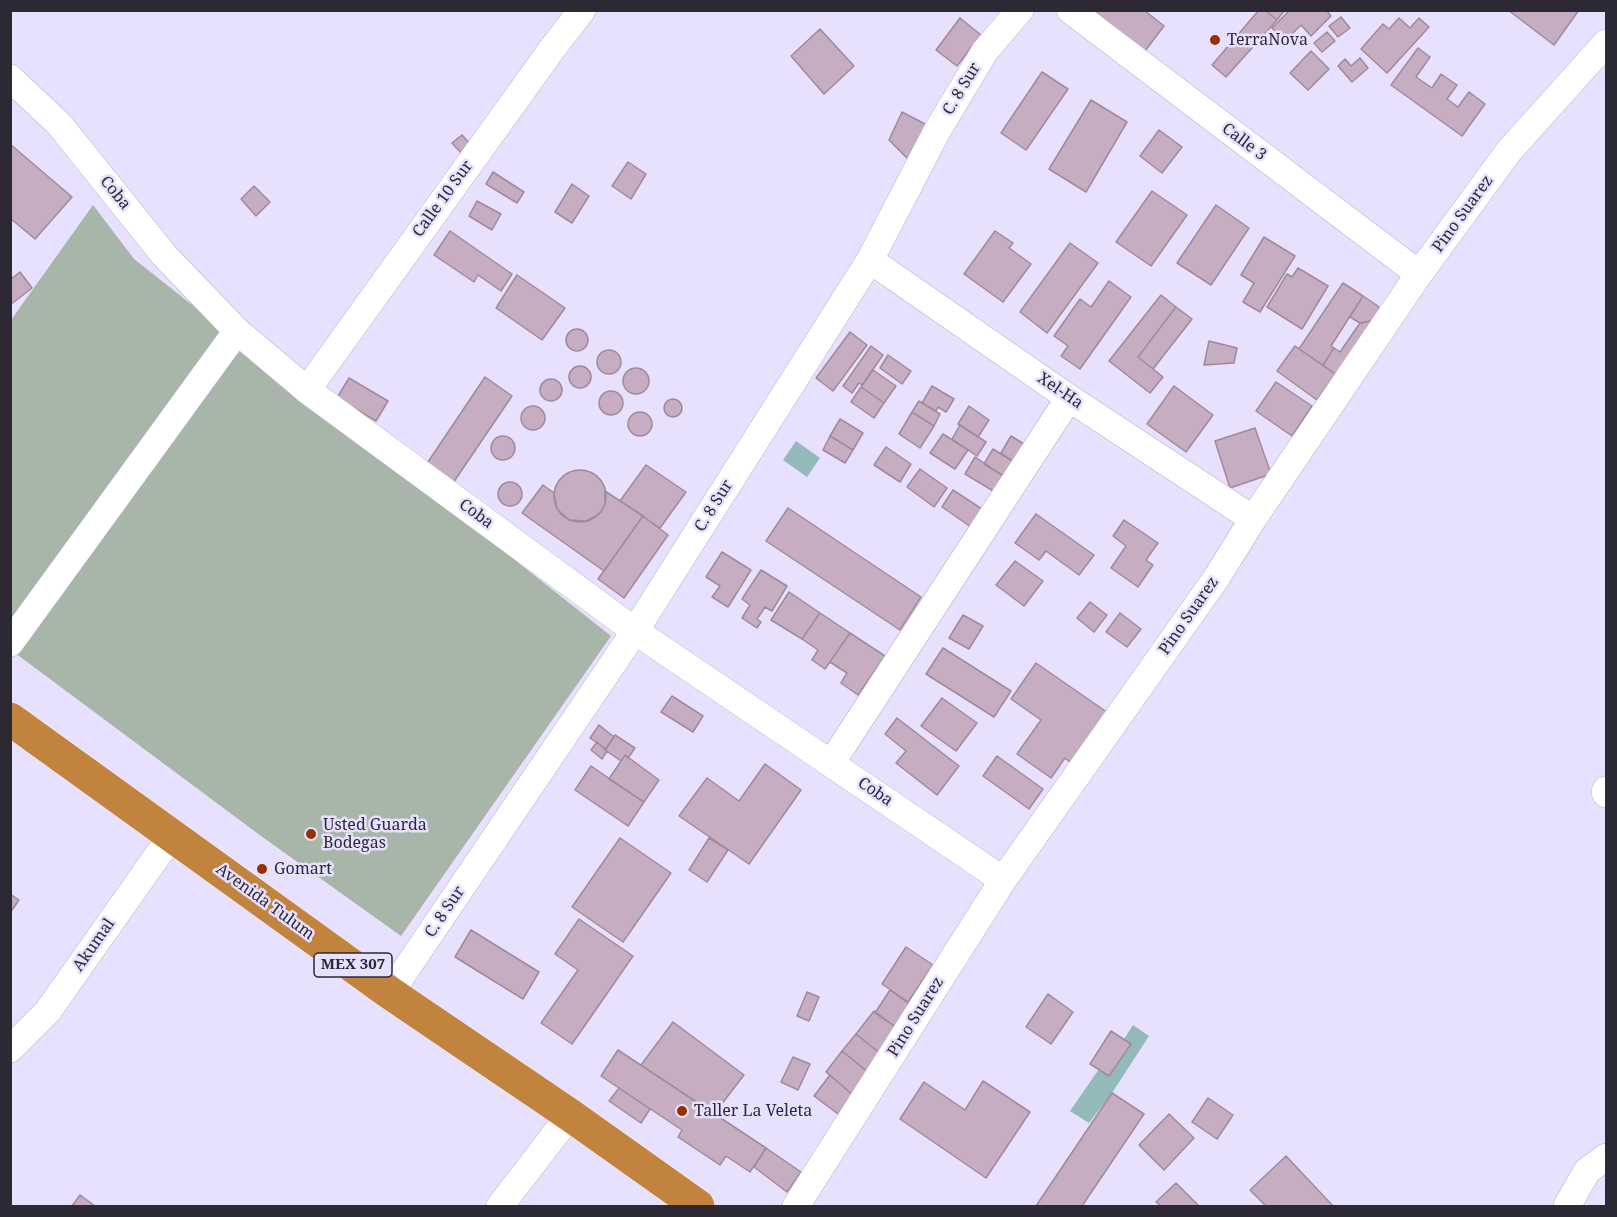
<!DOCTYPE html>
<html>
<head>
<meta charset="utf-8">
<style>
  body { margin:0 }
  #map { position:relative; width:1617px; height:1217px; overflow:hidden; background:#e7e0fe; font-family:"Noto Serif",serif }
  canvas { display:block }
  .frame { position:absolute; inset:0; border:12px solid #2c2935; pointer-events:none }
</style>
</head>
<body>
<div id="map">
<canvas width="1617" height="1217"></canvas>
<div class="frame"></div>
</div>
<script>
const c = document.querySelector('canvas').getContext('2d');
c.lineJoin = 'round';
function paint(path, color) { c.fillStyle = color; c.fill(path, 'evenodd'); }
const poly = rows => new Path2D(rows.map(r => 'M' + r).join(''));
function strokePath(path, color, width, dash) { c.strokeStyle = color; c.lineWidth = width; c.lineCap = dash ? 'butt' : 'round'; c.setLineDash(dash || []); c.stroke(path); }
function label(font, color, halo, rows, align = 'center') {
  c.font = font + ' "Noto Serif",serif'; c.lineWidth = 5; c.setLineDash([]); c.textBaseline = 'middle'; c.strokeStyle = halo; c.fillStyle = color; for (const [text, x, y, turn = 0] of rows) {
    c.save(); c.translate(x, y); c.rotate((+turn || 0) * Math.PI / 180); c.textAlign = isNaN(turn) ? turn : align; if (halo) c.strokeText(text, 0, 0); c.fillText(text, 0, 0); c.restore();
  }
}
paint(poly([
  [93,205,134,259,611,636,401,936,261,836,11,650,11,320]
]), '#a7b6a8');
paint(poly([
  [796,441,820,458,807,477,783,460],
  [1133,1025,1149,1036,1112,1093,1089,1123,1070,1111,1099,1069,1109,1076,1131,1045,1124,1039]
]), '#93b9ba');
const building = poly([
  [1091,10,1144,10,1164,26,1145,51,1091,10],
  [1259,10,1265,10,1277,20,1226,77,1212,65,1259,10],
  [1265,10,1285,10,1277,20,1265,10],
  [1290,10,1326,10,1331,16,1311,36,1301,25,1285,41,1272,28,1290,10],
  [1508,10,1579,10,1554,45,1508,10],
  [1341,17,1350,28,1338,37,1329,26,1341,17],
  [960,18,981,35,957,66,936,50,960,18],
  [1399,18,1410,28,1419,18,1429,27,1387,73,1361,49,1383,24,1389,29,1399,18],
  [820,29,854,66,824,94,791,56,820,29],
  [1327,32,1335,41,1322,52,1314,43,1327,32],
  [1418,48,1430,57,1416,77,1432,88,1441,74,1457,85,1447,99,1458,107,1469,92,1485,104,1462,136,1391,85,1418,48],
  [1311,51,1329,69,1308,90,1290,73,1311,51],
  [1360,58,1368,68,1352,82,1338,66,1345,59,1351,66,1360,58],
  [1042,72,1068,89,1026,150,1001,133,1042,72],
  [1091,100,1127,122,1086,192,1049,169,1091,100],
  [902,112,927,125,910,161,889,140,902,112],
  [1159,130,1182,147,1162,173,1140,156,1159,130],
  [462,135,472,146,462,154,452,143,462,135],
  [10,144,72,197,35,239,10,218,10,144],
  [628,162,646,174,631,199,612,186,628,162],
  [493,172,524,192,517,203,486,184,493,172],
  [572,184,589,196,572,223,555,212,572,184],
  [254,186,270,202,256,216,241,199,254,186],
  [1152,191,1187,215,1151,266,1116,242,1152,191],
  [477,201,501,214,492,230,469,216,477,201],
  [1216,205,1249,228,1211,285,1177,263,1216,205],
  [450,231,512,274,501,291,478,275,474,282,434,255,450,231],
  [995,231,1013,243,1009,248,1031,264,1003,302,964,274,995,231],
  [1264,237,1295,256,1260,312,1243,302,1254,283,1241,275,1264,237],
  [1070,243,1098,263,1047,333,1020,312,1070,243],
  [1298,268,1328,286,1302,329,1267,307,1287,274,1292,277,1298,268],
  [20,272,32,288,10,305,10,280,20,272],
  [517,275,565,308,542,340,496,308,517,275],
  [1109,281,1131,297,1080,369,1061,356,1068,346,1054,336,1080,299,1091,307,1109,281],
  [1343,283,1363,296,1331,346,1334,348,1323,365,1299,349,1343,283],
  [1161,295,1176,307,1138,357,1163,377,1150,393,1109,361,1161,295],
  [1363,296,1378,306,1381,319,1360,323,1350,317,1363,296],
  [1176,307,1192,319,1153,369,1138,357,1176,307],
  [1381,319,1339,377,1323,365,1334,348,1340,352,1360,323,1381,319],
  '566 340a11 11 0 1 1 22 0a11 11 0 1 1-22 0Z',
  [850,332,867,345,833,391,816,378,850,332],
  [1209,341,1237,348,1234,363,1204,365,1209,341],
  [871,346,883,355,862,385,859,383,852,393,843,386,871,346],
  [1295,346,1335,374,1317,400,1277,371,1295,346],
  '597 362a12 12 0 1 1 24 0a12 12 0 1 1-24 0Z',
  [888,355,911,371,902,384,880,368,888,355],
  '569 377a11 11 0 1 1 22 0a11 11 0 1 1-22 0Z',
  '623 381a13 13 0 1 1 26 0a13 13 0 1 1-26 0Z',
  [873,370,896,386,884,403,861,387,873,370],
  [485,377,512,396,453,483,426,465,485,377],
  [349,378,388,401,376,421,337,398,349,378],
  '540 390a11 11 0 1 1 22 0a11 11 0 1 1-22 0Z',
  [1276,382,1312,406,1292,436,1256,411,1276,382],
  [932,386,954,399,946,412,938,407,936,411,922,403,932,386],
  [1174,386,1213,415,1186,452,1147,424,1174,386],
  [861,387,884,403,874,418,851,402,861,387],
  '599 403a12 12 0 1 1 24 0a12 12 0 1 1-24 0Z',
  '664 408a9 9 0 1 1 18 0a9 9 0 1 1-18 0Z',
  [919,401,940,414,934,426,912,412,919,401],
  '521 418a12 12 0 1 1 24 0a12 12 0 1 1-24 0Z',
  [969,406,989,420,978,437,958,424,969,406],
  '628 424a12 12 0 1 1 24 0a12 12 0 1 1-24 0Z',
  [912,412,934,426,920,448,899,434,912,412],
  [840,419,863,433,853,450,830,436,840,419],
  [960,425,986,442,977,456,952,439,960,425],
  [1255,428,1271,474,1230,488,1215,441,1255,428],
  [943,434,968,450,955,469,930,453,943,434],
  '491 448a12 12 0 1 1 24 0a12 12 0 1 1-24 0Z',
  [830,436,853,450,845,463,823,450,830,436],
  [1011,436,1029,447,1014,462,1001,453,1011,436],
  [886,447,911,464,900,482,874,465,886,447],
  [993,449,1014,462,1005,477,984,464,993,449],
  [975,457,1005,477,995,492,965,474,975,457],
  [646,465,686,492,660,528,620,501,646,465],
  [920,469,947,488,934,507,907,487,920,469],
  '554 496a26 26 0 1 1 52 0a26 26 0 1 1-52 0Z',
  '498 494a12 12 0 1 1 24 0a12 12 0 1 1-24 0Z',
  [543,485,554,493,557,509,569,520,586,521,594,517,601,512,605,504,605,491,643,516,604,571,522,513,543,485],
  [953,490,982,509,971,527,942,507,953,490],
  [788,508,921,597,900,630,766,541,788,508],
  [1036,514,1094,555,1079,575,1046,551,1039,560,1015,543,1036,514],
  [643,516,668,535,624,598,598,579,643,516],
  [1124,520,1158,543,1146,560,1153,565,1138,587,1111,568,1126,546,1113,536,1124,520],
  [722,552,751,570,728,607,712,597,720,586,706,577,722,552],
  [1015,561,1043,581,1024,606,996,585,1015,561],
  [761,570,787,586,772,611,765,607,757,619,761,622,757,628,742,618,750,605,742,599,761,570],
  [789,592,820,613,802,639,771,620,789,592],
  [1090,602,1107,615,1094,632,1077,618,1090,602],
  [820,613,850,633,825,669,812,660,818,650,802,639,820,613],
  [1120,613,1141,629,1127,647,1106,632,1120,613],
  [963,615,983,626,969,649,949,638,963,615],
  [850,633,885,656,858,695,841,683,847,673,830,662,850,633],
  [943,648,1011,691,994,717,926,674,943,648],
  [1036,663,1111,715,1075,766,1065,758,1051,778,1017,754,1041,720,1011,699,1036,663],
  [672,696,703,716,693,732,661,712,672,696],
  [942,698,977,723,956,751,921,726,942,698],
  [897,718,959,766,937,795,896,763,906,751,885,734,897,718],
  [599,725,614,737,606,749,590,738,599,725],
  [615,735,635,748,628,758,625,755,621,761,605,750,615,735],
  [597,742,607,751,602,759,591,750,597,742],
  [625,755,659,780,644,802,609,779,625,755],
  [997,756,1043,789,1029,809,983,776,997,756],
  [765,764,801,790,749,864,679,816,707,778,739,801,765,764],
  [591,766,644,802,628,826,575,790,591,766],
  [620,838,671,873,623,942,572,907,620,838],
  [709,838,728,850,707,882,689,870,709,838],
  [10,894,19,900,10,913,10,894],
  [579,919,633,956,572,1044,541,1023,578,970,555,954,579,919],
  [471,930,539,972,523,999,455,957,471,930],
  [906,947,933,965,908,1002,882,984,906,947],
  [890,990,912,1006,897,1028,875,1013,890,990],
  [807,992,819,997,809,1021,797,1016,807,992],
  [1048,994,1073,1012,1051,1044,1026,1027,1048,994],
  [874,1011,897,1028,881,1054,856,1034,874,1011],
  [673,1022,744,1075,714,1114,641,1065,673,1022],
  [1111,1031,1131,1044,1109,1076,1090,1064,1111,1031],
  [856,1034,881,1054,868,1072,842,1051,856,1034],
  [618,1050,766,1148,750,1172,726,1156,720,1165,678,1137,682,1130,601,1076,618,1050],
  [842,1051,870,1074,853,1095,826,1072,842,1051],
  [793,1057,810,1064,798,1090,781,1082,793,1057],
  [830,1075,853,1095,838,1114,814,1096,830,1075],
  [983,1081,1030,1112,986,1178,900,1119,924,1082,965,1110,983,1081],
  [619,1088,650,1109,641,1123,609,1101,619,1088],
  [1112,1093,1144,1114,1082,1206,1036,1206,1112,1093],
  [1208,1098,1233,1115,1217,1139,1192,1122,1208,1098],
  [1169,1114,1194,1138,1164,1170,1139,1145,1169,1114],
  [766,1148,801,1172,787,1192,754,1167,766,1148],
  [1286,1156,1333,1206,1266,1206,1250,1190,1286,1156],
  [1176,1183,1199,1206,1161,1206,1156,1202,1176,1183],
  [80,1195,95,1206,72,1206,80,1195]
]);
paint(building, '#c6adc1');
strokePath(building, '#a1899c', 1.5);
const minor = poly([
  [1070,10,1419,274],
  [10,78,59,124,164,255,237,331,307,390,635,631,1003,880],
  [870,260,1069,398,1253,519],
  [307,390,552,49,582,10],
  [10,643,237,331],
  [832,762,1069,398],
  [1606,790,1605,792,1606,794],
  [390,993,635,631,870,260,937,131,985,51,1020,10],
  [10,1049,48,1011,172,835],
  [500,1206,570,1115],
  [796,1206,1003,880,1217,577,1253,519,1419,274,1509,151,1606,43],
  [1567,1206,1587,1171,1606,1157]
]);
const highway = poly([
  [10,719,390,993,570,1115,698,1206]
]);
strokePath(minor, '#b6b0cc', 28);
strokePath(highway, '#fff', 34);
strokePath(minor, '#fff', 27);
strokePath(highway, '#c2833e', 33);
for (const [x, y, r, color] of [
  [1215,40,6,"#953000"],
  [311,834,6,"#953000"],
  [262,869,6,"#953000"],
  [682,1111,6,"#953000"]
]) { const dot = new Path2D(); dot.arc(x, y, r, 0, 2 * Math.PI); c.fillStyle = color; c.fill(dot); strokePath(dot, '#e7e0fe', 2); }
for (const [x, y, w] of [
  [353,965,78]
]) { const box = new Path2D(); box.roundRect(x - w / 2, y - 12, w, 24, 4.5); c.fillStyle = '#e7e0fe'; c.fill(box); strokePath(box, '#2c2935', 1.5); }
label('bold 15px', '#2c2935', null, [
  ["MEX 307",353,965]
]);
label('16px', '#2c2935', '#e7e0fe', [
  ["TerraNova",1227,40],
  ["Usted Guarda",323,825],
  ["Bodegas",323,843],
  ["Gomart",274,869],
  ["Taller La Veleta",694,1111]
], 'left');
label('16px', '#2c2935', '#e7e0fe', [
  ["C. 8 Sur",962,89,-59],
  ["Calle 3",1244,142,37],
  ["Coba",115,193,51],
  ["Calle 10 Sur",443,199,-54],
  ["Pino Suarez",1463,214,-54],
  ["Xel-Ha",1060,391,34],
  ["C. 8 Sur",714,506,-58],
  ["Coba",476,514,36],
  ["Pino Suarez",1189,616,-55],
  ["Coba",875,792,34],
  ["Avenida Tulum",265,902,36],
  ["C. 8 Sur",445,912,-56],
  ["Akumal",94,945,-55],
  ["Pino Suarez",916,1017,-58]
]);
</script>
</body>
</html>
